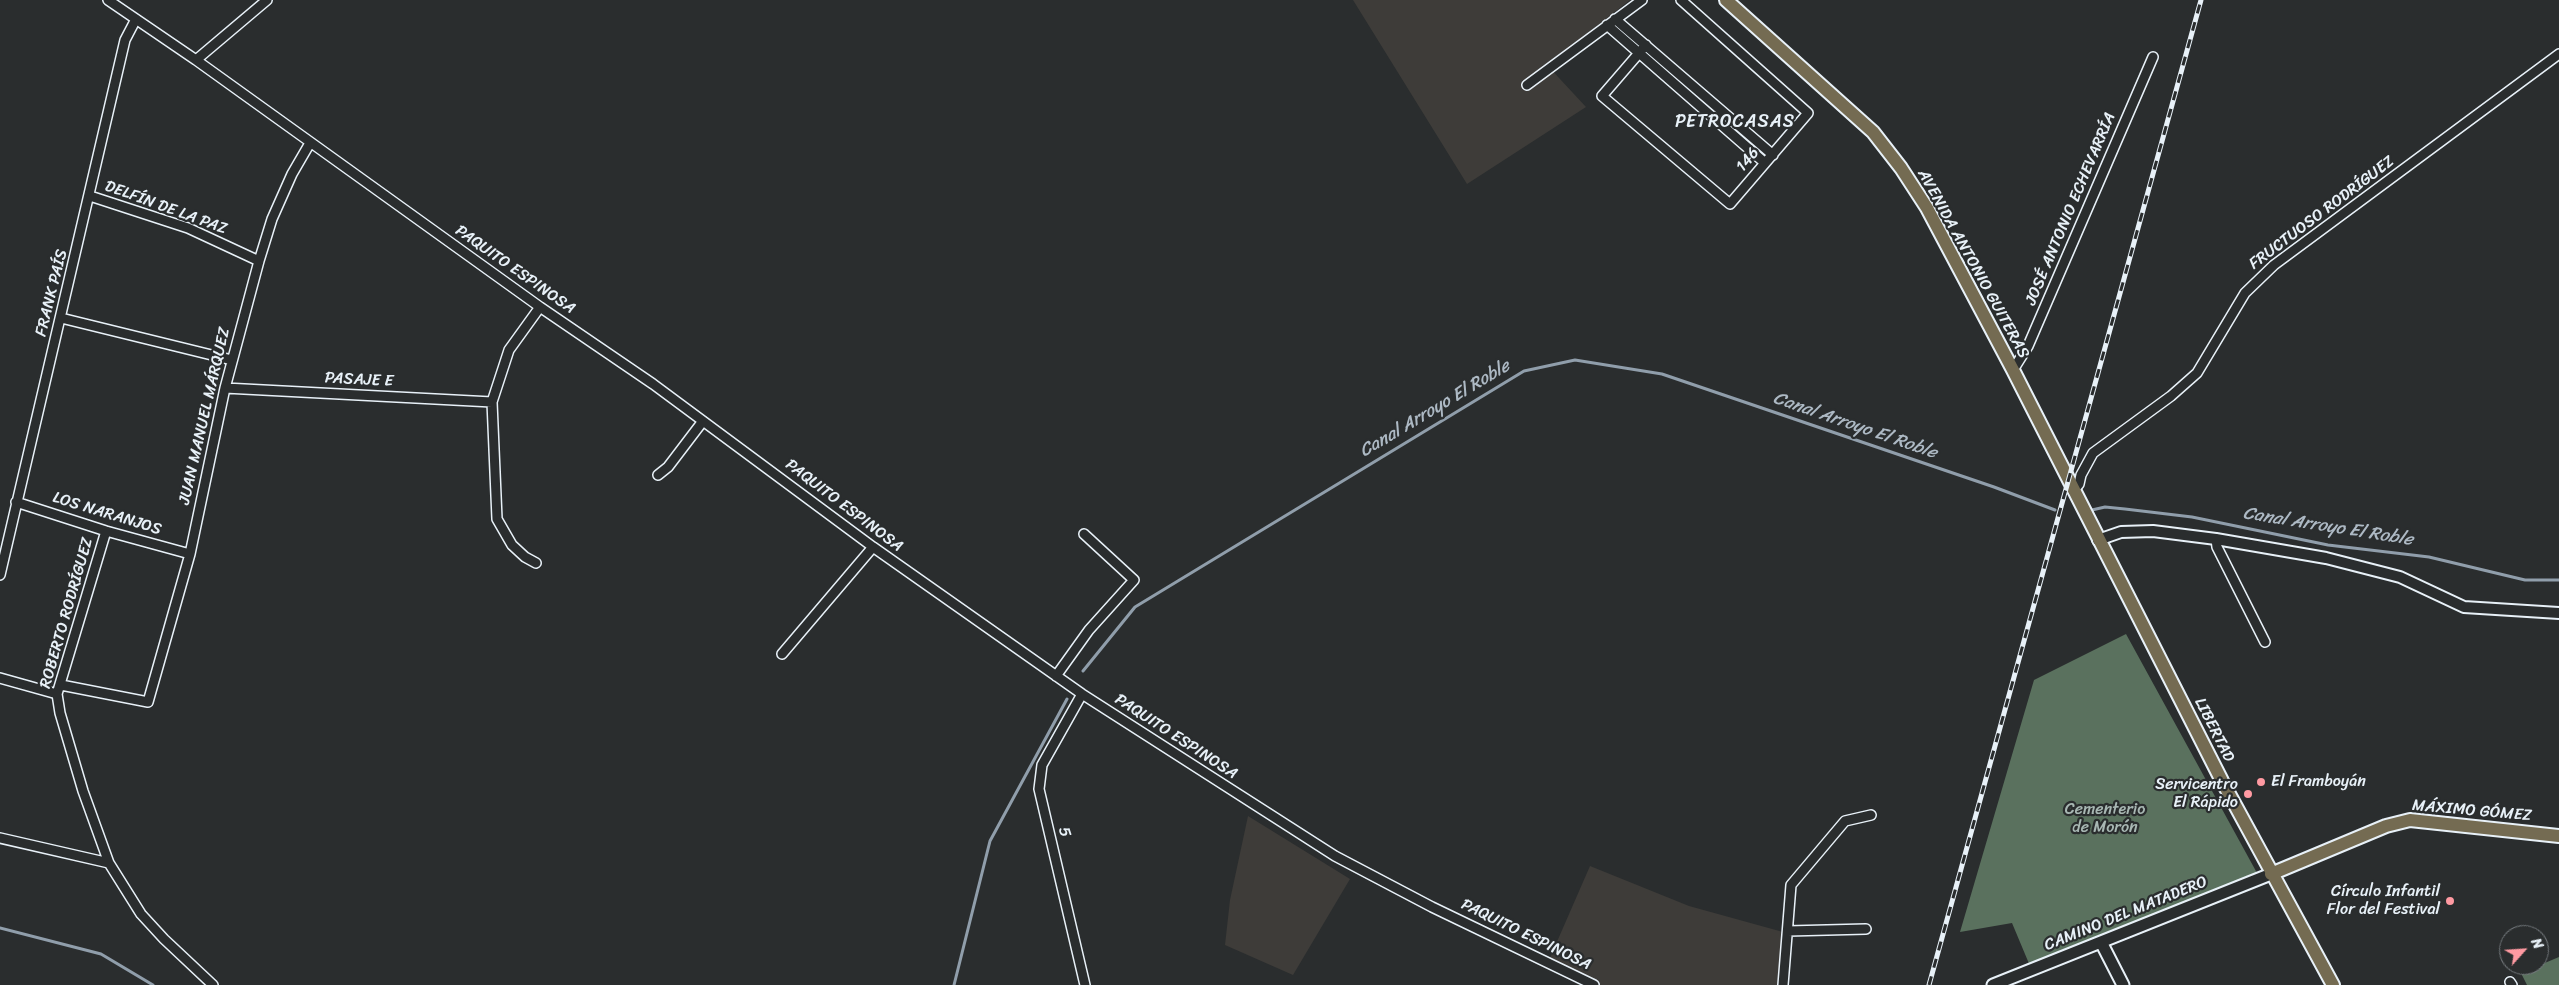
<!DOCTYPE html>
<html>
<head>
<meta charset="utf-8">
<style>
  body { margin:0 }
  #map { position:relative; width:2559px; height:985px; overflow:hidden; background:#2a2d2e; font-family:Sriracha,sans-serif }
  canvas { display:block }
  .north { position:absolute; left:2499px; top:925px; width:50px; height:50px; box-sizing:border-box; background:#2a2d2e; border:1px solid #767b7f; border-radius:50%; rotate:64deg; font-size:14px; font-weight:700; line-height:20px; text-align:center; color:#e8f1f8 }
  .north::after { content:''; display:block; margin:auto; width:18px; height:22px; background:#ff9aa2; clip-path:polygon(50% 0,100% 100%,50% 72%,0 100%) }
</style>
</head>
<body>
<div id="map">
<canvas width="2559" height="985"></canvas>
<div class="north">N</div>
</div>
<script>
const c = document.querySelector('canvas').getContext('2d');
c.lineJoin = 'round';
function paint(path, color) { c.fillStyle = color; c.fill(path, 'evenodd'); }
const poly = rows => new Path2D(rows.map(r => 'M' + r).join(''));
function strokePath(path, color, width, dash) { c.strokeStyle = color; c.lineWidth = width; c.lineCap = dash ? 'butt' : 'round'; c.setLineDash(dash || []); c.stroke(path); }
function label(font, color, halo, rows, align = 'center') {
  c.font = font + ' Sriracha,sans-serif'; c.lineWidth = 4.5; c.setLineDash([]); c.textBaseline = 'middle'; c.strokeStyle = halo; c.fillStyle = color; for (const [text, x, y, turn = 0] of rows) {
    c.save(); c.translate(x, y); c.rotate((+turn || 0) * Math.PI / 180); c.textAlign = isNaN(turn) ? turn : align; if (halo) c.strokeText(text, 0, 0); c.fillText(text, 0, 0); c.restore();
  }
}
paint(poly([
  [1353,0,1630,0,1547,65,1586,107,1467,184],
  [1248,816,1350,879,1293,975,1225,945,1230,900],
  [1590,866,1689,906,1783,932,1778,985,1600,985,1549,960]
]), '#3e3c39');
paint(poly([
  [2126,634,2257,873,2030,966,2012,923,1960,932,2034,680],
  [2559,957,2559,985,2527,985,2521,973]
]), '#5a715e');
strokePath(poly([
  [2092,510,2105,507,2125,509,2192,517,2328,545,2429,557,2525,580,2559,580],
  [1083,671,1135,607,1524,371,1575,360,1662,374,1994,487,2055,510],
  [0,928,101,954,153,985],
  [954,985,990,841,1067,699]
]), '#909eab', 3);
const minor = poly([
  [108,0,196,60,540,307,653,384,873,547,1082,694,1335,856,1432,907,1594,985],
  [1615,19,1773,155],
  [1607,25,1765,163],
  [1646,45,1602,96,1730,204,1808,113,1681,0],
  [196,60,267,0],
  [1527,85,1642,0],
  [90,196,188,228,259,261],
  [61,318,232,360],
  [2013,370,2028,346,2153,57],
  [225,388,492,402],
  [658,475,668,467,703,421],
  [2073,491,2079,484,2081,475,2093,453,2171,396,2197,373,2245,293,2274,265,2559,54],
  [16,502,106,531,190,554],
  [106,531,57,694,60,713,83,791,109,863,141,914,164,939,213,985],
  [2216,539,2217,547,2265,642],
  [536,563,525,557,512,545,497,519,492,402,509,350,540,307],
  [0,575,125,40,136,19],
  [782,654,873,547],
  [1056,676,1089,630,1134,580,1084,534],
  [0,678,57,694],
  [61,685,148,702,190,554,225,388,259,261,272,219,292,174,310,143],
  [1082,694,1042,765,1039,789,1085,985],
  [0,838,109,863],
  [1788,931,1866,929],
  [2510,982,2512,985],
  [1783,985,1791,885,1845,821,1871,815]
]);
const tertiary = poly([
  [2098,540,2121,532,2153,531,2216,539,2326,558,2400,577,2464,607,2559,613]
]);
const secondary = poly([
  [2101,942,2123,985],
  [1993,985,2271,874]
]);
const primary = poly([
  [1726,0,1873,132,1901,168,1927,208,2013,370,2222,781,2333,985],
  [2271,874,2386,826,2410,820,2559,836]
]);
strokePath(minor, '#e8f1f8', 12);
strokePath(tertiary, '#e8f1f8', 14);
strokePath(secondary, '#e8f1f8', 15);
strokePath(primary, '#e8f1f8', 16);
strokePath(minor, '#2a2d2e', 9);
strokePath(tertiary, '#2a2d2e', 10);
strokePath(secondary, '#2a2d2e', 11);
strokePath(primary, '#746b52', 12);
const rail = poly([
  [1929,985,2201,0]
]);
strokePath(rail, '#e8f1f8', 5);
strokePath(rail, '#2a2d2e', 3, [9]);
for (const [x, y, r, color] of [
  [2261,782,5,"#ff9aa2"],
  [2248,794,5,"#ff9aa2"],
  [2450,901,5,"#ff9aa2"]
]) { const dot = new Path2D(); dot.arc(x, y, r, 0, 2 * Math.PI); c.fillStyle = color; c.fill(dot); strokePath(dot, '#2a2d2e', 2); }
label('16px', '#e8f1f8', '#2a2d2e', [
  ["146",1748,160,-50],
  ["DELFÍN DE LA PAZ",166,208,20],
  ["JOSÉ ANTONIO ECHEVARRÍA",2071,209,-67],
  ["FRUCTUOSO RODRÍGUEZ",2322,213,-37],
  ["AVENIDA ANTONIO GUITERAS",1973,264,61],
  ["PAQUITO ESPINOSA",515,270,35],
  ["FRANK PAÍS",52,293,-76],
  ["PASAJE E",359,380,3],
  ["JUAN MANUEL MÁRQUEZ",205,416,-77],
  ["PAQUITO ESPINOSA",844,506,37],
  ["LOS NARANJOS",107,514,17],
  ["ROBERTO RODRÍGUEZ",67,613,-74],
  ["LIBERTAD",2214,730,63],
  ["PAQUITO ESPINOSA",1176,737,33],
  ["MÁXIMO GÓMEZ",2472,811,5],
  ["5",1064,832,77],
  ["CAMINO DEL MATADERO",2126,914,-22],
  ["PAQUITO ESPINOSA",1526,935,26]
]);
label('16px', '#e8f1f8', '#2a2d2e', [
  ["El Framboyán",2271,782,"left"],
  ["Servicentro",2238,785],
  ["El Rápido",2238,803],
  ["Círculo Infantil",2440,892],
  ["Flor del Festival",2440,910]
], 'right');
label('16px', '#a8b7b3', '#2a2d2e', [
  ["Cementerio",2105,810],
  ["de Morón",2105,828]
]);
c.letterSpacing = '1px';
label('18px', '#e8f1f8', '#2a2d2e', [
  ["PETROCASAS",1735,122]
]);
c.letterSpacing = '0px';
label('italic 18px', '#adb9c4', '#2a2d2e', [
  ["Canal Arroyo El Roble",1435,409,-31],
  ["Canal Arroyo El Roble",1855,426,19],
  ["Canal Arroyo El Roble",2328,527,9]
]);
</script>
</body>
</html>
